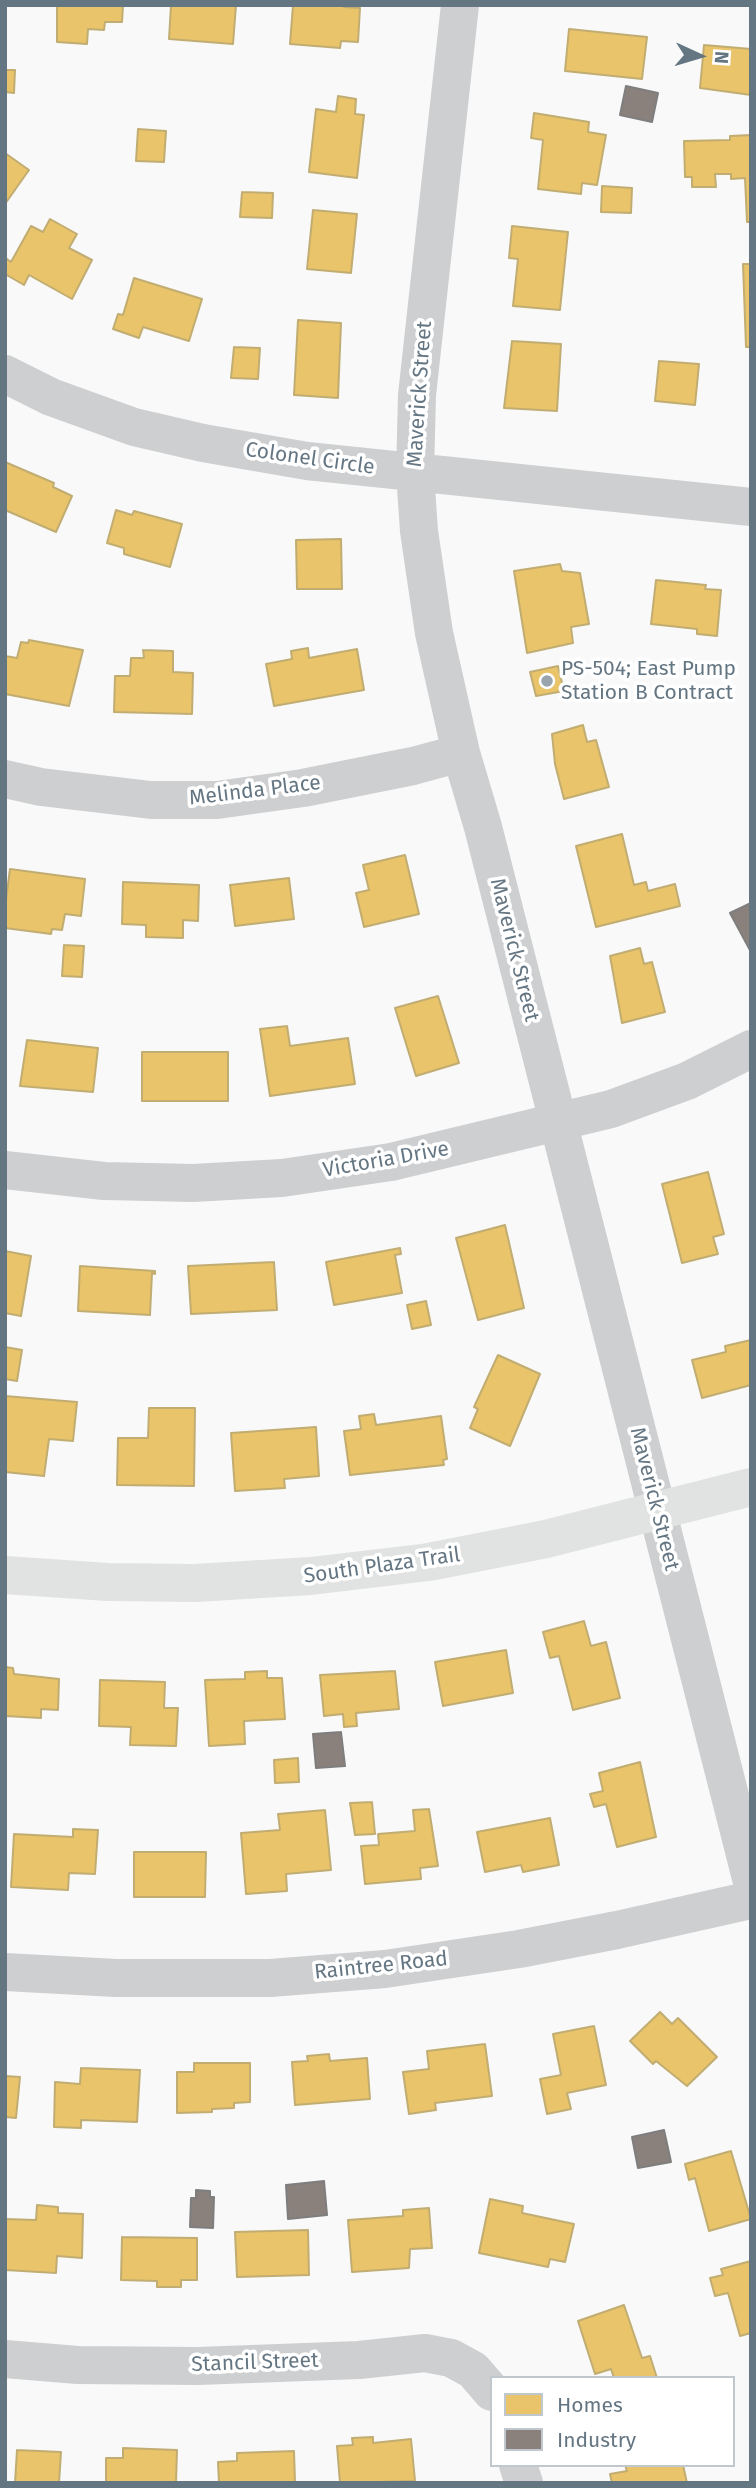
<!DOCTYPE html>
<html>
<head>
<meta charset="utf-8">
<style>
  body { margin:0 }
  #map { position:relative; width:756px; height:2488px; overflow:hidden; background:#f9f9f9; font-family:"Fira Sans",sans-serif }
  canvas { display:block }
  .frame { position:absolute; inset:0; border:7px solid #657683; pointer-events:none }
  .legend { position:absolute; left:490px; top:2376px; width:245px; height:91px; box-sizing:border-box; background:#fff; border:2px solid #c1c8cd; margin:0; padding:9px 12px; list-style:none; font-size:21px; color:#657683 }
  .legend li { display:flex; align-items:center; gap:14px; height:35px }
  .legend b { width:35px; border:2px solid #c1c8cd }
  .north { position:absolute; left:665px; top:21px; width:70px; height:70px; -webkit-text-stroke:5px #fff; paint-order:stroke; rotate:94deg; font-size:19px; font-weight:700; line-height:28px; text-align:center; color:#657683 }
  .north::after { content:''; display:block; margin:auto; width:24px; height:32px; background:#657683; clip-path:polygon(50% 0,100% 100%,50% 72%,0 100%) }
</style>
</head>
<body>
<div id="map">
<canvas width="756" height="2488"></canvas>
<div class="frame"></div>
<ul class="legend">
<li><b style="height:19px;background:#e9c46a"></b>Homes</li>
<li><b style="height:19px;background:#8a817c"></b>Industry</li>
</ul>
<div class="north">N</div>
</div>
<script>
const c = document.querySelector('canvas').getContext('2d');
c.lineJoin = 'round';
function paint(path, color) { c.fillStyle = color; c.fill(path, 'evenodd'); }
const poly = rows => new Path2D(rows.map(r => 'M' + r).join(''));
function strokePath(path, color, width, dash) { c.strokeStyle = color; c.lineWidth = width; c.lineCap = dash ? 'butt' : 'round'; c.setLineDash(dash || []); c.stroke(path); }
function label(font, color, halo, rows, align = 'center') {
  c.font = font + ' "Fira Sans",sans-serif'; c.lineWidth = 7; c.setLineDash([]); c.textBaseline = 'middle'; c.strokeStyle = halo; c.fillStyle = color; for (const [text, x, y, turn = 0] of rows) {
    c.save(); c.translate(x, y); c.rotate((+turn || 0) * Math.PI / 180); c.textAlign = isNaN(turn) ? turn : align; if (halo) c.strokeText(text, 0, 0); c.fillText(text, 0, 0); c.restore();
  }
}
const homes = poly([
  [57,5,123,5,122,22,105,22,104,30,88,29,87,44,57,42,57,5],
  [171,5,236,5,233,44,169,39,171,5],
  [293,5,344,5,344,7,360,8,358,42,341,41,340,48,290,44,293,5],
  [569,29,647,37,642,79,565,71,569,29],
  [704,45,751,49,751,95,700,88,704,45],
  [5,70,15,70,14,93,5,92,5,70],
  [338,96,356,99,355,114,364,115,357,178,309,172,316,109,336,112,338,96],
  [534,113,589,122,588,132,606,135,597,185,582,183,581,194,538,189,543,140,531,138,534,113],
  [138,129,166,131,164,162,136,161,138,129],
  [751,135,751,222,747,222,745,178,731,179,731,174,715,174,716,187,692,187,692,177,685,177,684,141,730,140,730,136,751,135],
  [5,153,29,170,5,204,5,153],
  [602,186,632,188,631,213,601,212,602,186],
  [242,192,273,193,272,218,240,217,242,192],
  [313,210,357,214,351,273,307,269,313,210],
  [50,219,77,234,69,248,92,260,72,299,29,275,24,285,5,274,5,263,7,259,11,262,31,226,43,232,50,219],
  [512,226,568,232,560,310,513,306,518,259,509,258,512,226],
  [743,264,751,264,751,347,746,347,743,264],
  [134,278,202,299,189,341,143,327,139,338,113,329,118,314,123,315,134,278],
  [298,320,341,323,338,398,294,395,298,320],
  [512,341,561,344,557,411,504,408,512,341],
  [234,347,260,348,258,379,231,378,234,347],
  [659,361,699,364,695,405,655,401,659,361],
  [5,462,54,483,53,487,72,496,56,532,5,510,5,462],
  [116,510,132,515,134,511,182,524,170,567,124,554,124,548,107,543,116,510],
  [341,539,342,589,297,589,296,540,341,539],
  [560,564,562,571,580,573,589,624,571,627,573,643,527,653,514,571,560,564],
  [656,580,706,585,705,589,721,590,717,636,697,634,697,629,651,624,656,580],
  [29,640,83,650,69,706,5,694,5,656,17,658,21,642,28,643,29,640],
  [308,648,309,658,357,649,364,690,274,706,266,664,292,659,291,651,308,648],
  [143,650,173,651,173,672,193,673,192,714,114,712,115,676,130,676,131,658,144,658,143,650],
  [558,666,564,691,536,696,530,672,558,666],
  [583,725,587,742,596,740,609,787,564,799,555,764,552,734,583,725],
  [622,834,634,885,646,882,648,891,675,884,680,906,596,927,576,846,622,834],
  [405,855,419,914,364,927,356,893,369,890,363,865,405,855],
  [10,869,85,879,81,916,65,914,62,930,52,929,51,934,5,928,5,907,10,869],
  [289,878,294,919,235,926,230,885,289,878],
  [123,882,199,885,198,921,183,920,183,938,146,937,146,925,122,924,123,882],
  [64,945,84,946,82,977,62,976,64,945],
  [640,948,644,964,652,962,665,1012,622,1023,610,956,640,948],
  [438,996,459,1063,416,1076,395,1008,438,996],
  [287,1026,290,1046,348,1038,355,1084,270,1096,260,1029,287,1026],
  [27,1040,98,1048,93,1092,20,1086,27,1040],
  [142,1052,228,1052,228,1101,142,1101,142,1052],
  [708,1172,724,1234,713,1237,718,1254,682,1263,662,1184,708,1172],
  [505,1225,524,1308,478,1320,456,1238,505,1225],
  [400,1248,401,1254,395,1255,402,1293,334,1305,326,1262,400,1248],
  [5,1251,31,1256,21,1316,5,1313,5,1251],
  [274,1262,277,1310,191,1314,188,1266,274,1262],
  [80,1266,155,1271,155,1274,152,1273,150,1315,78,1311,80,1266],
  [426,1301,431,1325,412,1329,407,1305,426,1301],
  [751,1340,751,1385,702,1398,692,1360,726,1352,725,1346,751,1340],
  [5,1347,22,1350,17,1381,5,1379,5,1347],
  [498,1355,540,1374,510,1446,470,1428,478,1409,474,1407,498,1355],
  [5,1396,77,1402,73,1441,49,1439,44,1476,5,1472,5,1396],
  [149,1408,195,1408,194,1486,117,1485,118,1438,148,1438,149,1408],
  [374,1414,376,1425,441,1416,447,1459,443,1460,444,1465,350,1475,344,1431,361,1429,359,1416,374,1414],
  [316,1427,319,1476,284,1479,285,1488,235,1491,231,1433,316,1427],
  [584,1621,591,1646,606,1642,620,1698,573,1710,559,1656,550,1658,543,1632,584,1621],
  [506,1650,513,1693,443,1706,435,1662,506,1650],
  [5,1667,13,1668,14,1674,59,1679,58,1710,41,1709,41,1718,5,1716,5,1667],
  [267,1671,267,1678,282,1678,285,1719,244,1721,245,1744,209,1746,205,1680,245,1679,245,1672,267,1671],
  [395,1671,399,1709,356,1713,357,1726,344,1727,343,1714,324,1716,320,1675,395,1671],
  [100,1680,165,1682,164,1708,178,1708,176,1746,130,1745,131,1727,99,1726,100,1680],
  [298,1758,299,1782,275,1783,274,1760,298,1758],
  [640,1762,656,1837,617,1847,606,1804,594,1807,590,1794,603,1791,599,1773,640,1762],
  [372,1802,375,1834,355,1835,350,1803,372,1802],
  [429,1809,438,1866,420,1868,421,1879,365,1884,361,1846,379,1845,378,1834,415,1831,413,1810,429,1809],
  [325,1810,331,1870,286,1874,287,1891,246,1894,241,1833,280,1830,278,1814,325,1810],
  [550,1818,559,1865,523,1872,521,1865,485,1872,477,1832,550,1818],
  [73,1829,98,1830,95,1874,69,1873,68,1890,11,1887,14,1834,73,1837,73,1829],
  [134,1852,206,1852,205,1897,134,1897,134,1852],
  [660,2012,672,2024,678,2018,717,2057,687,2086,656,2061,653,2064,630,2041,660,2012],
  [594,2026,606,2085,567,2093,571,2109,547,2114,540,2079,561,2075,553,2034,594,2026],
  [485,2044,492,2096,435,2103,436,2110,409,2114,403,2072,429,2069,427,2051,485,2044],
  [329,2054,330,2061,367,2058,370,2099,295,2105,292,2062,308,2061,307,2056,329,2054],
  [194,2063,250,2063,250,2102,234,2103,234,2108,212,2109,212,2112,177,2113,177,2072,194,2072,194,2063],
  [81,2068,140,2070,137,2122,81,2120,81,2128,54,2127,55,2082,80,2084,81,2068],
  [5,2076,20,2077,16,2118,5,2117,5,2076],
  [731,2151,751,2219,709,2231,695,2178,689,2180,685,2164,731,2151],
  [490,2199,523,2206,522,2213,574,2224,565,2262,550,2259,548,2267,479,2253,490,2199],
  [37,2205,58,2207,58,2213,83,2214,82,2258,57,2256,56,2273,5,2270,5,2219,36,2220,37,2205],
  [429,2208,432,2248,410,2249,409,2268,352,2272,348,2220,403,2216,403,2210,429,2208],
  [308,2230,309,2275,237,2277,235,2232,308,2230],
  [122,2237,197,2238,197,2280,181,2280,181,2287,157,2287,157,2281,121,2280,122,2237],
  [751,2261,751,2333,740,2336,728,2293,715,2296,710,2278,723,2275,721,2269,751,2261],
  [624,2305,642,2358,650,2356,657,2378,614,2378,611,2369,595,2374,578,2321,624,2305],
  [373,2437,373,2443,411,2439,415,2481,340,2483,337,2446,353,2445,352,2438,373,2437],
  [123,2448,177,2450,176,2483,106,2483,106,2458,123,2458,123,2448],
  [17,2450,61,2452,59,2483,15,2483,17,2450],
  [294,2451,295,2483,219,2483,218,2462,237,2461,237,2453,294,2451],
  [625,2465,683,2465,687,2483,612,2483,610,2474,627,2471,625,2465]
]);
paint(homes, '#e9c46a');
strokePath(homes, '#c1ad72', 2);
const industry = poly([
  [626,86,658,93,652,122,620,115,626,86],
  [751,903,751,952,730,913,751,903],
  [341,1732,345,1766,316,1768,313,1734,341,1732],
  [664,2130,671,2162,638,2168,632,2137,664,2130],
  [324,2181,327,2215,288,2219,286,2185,324,2181],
  [196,2190,210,2191,210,2197,214,2197,213,2228,190,2227,191,2198,196,2198,196,2190]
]);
paint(industry, '#8a817c');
strokePath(industry, '#7f7e7e', 2);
strokePath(poly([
  [460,5,417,395,415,473,419,531,434,633,461,753,483,827,751,1878],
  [5,374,51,397,134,427,203,443,307,461,751,507],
  [5,779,41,787,151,800,217,800,303,788,413,766,461,753],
  [5,1170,104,1181,193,1183,282,1178,391,1162,611,1109,687,1081,751,1049],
  [5,1972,116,1978,270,1978,385,1969,519,1949,617,1930,751,1900],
  [5,2359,78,2365,198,2366,359,2360,425,2353,451,2358,473,2370,492,2392],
  [518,2465,524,2483]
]), '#cecfd0', 38);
strokePath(poly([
  [5,1575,108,1582,195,1583,311,1576,429,1562,546,1539,751,1487]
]), '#e1e2e2', 38);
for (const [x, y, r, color] of [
  [547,681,7,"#99a4ac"]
]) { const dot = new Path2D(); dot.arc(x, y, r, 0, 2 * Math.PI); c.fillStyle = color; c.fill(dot); strokePath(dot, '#fff', 2.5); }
label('21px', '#657683', '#fff', [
  ["Maverick Street",420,394,-86],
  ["Colonel Circle",310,459,8],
  ["Melinda Place",255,791,-7],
  ["Maverick Street",514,950,76],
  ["Victoria Drive",386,1160,-10],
  ["Maverick Street",654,1499,76],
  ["South Plaza Trail",382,1566,-8],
  ["Raintree Road",381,1966,-6],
  ["Stancil Street",255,2363,-2]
]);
label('21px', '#657683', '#fff', [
  ["PS-504; East Pump",561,669],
  ["Station B Contract",561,693]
], 'left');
</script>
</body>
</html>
